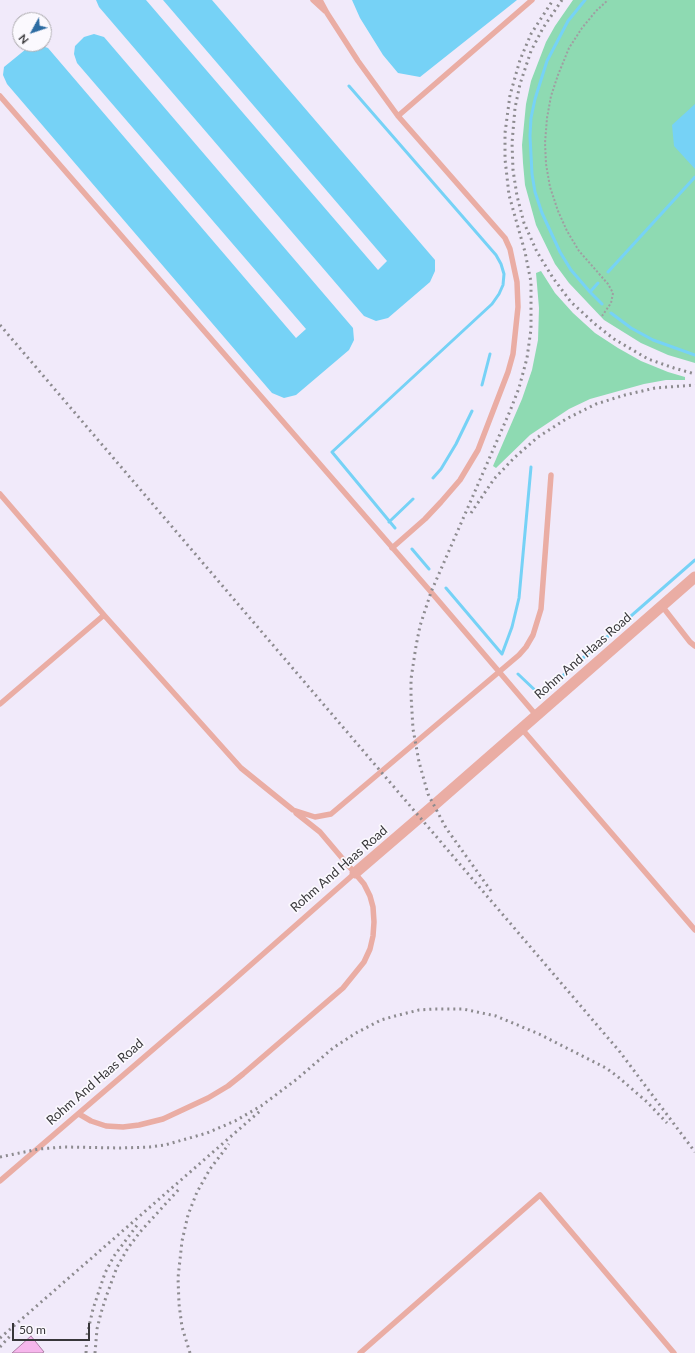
<!DOCTYPE html>
<html>
<head>
<meta charset="utf-8">
<style>
  body { margin:0 }
  #map { position:relative; width:695px; height:1353px; overflow:hidden; background:#fbf9fe; font-family:Lato,sans-serif }
  canvas { display:block }
  .north { position:absolute; left:12px; top:12px; width:40px; height:40px; box-sizing:border-box; background:#fbf9fe; border:1px solid #adabaf; border-radius:50%; rotate:230deg; font-size:11px; font-weight:700; line-height:16px; text-align:center; color:#373639 }
  .north::after { content:''; display:block; margin:auto; width:14px; height:18px; background:#2c6ba2; clip-path:polygon(50% 0,100% 100%,50% 72%,0 100%) }
  .scale { position:absolute; left:12px; top:1323px; width:78px; height:18px; box-sizing:border-box; border:2px solid #373639; border-top:0; padding-left:5px; font-size:12px; line-height:14px; white-space:nowrap; color:#373639; -webkit-text-stroke:3px #fbf9fe; paint-order:stroke }
</style>
</head>
<body>
<div id="map">
<canvas width="695" height="1353"></canvas>
<div class="north">N</div>
<div class="scale">50 m</div>
</div>
<script>
const c = document.querySelector('canvas').getContext('2d');
c.lineJoin = 'round';
function paint(path, color) { c.fillStyle = color; c.fill(path, 'evenodd'); }
const poly = rows => new Path2D(rows.map(r => 'M' + r).join(''));
function strokePath(path, color, width, dash) { c.strokeStyle = color; c.lineWidth = width; c.lineCap = dash ? 'butt' : 'round'; c.setLineDash(dash || []); c.stroke(path); }
function label(font, color, halo, rows, align = 'center') {
  c.font = font + ' Lato,sans-serif'; c.lineWidth = 3.5; c.setLineDash([]); c.textBaseline = 'middle'; c.strokeStyle = halo; c.fillStyle = color; for (const [text, x, y, turn = 0] of rows) {
    c.save(); c.translate(x, y); c.rotate((+turn || 0) * Math.PI / 180); c.textAlign = isNaN(turn) ? turn : align; if (halo) c.strokeText(text, 0, 0); c.fillText(text, 0, 0); c.restore();
  }
}
paint(poly([
  [0,0,695,0,695,1353,0,1353],
  [20,20,44,20,44,44,20,44]
]), '#f1eafa');
paint(poly([
  [573,0,695,0,695,363,668,355,641,343,604,320,569,283,555,264,536,225,525,185,523,163,522,145,526,104,531,81,546,42,555,26],
  [541,271,555,293,573,313,595,333,618,348,641,361,668,372,685,377,685,380,666,380,644,384,590,399,569,409,530,435,496,468,493,466,522,399,532,370,538,340,539,308,536,273]
]), '#8edab2');
paint(poly([
  [96,0,146,0,378,270,387,261,163,0,212,0,435,260,435,271,430,282,388,318,376,321,364,316,99,7],
  [352,0,517,0,420,77,398,73,383,55,360,18],
  [94,34,104,37,353,328,354,340,349,350,296,395,284,398,272,393,7,84,3,75,4,67,31,45,39,45,48,48,296,338,306,329,77,63,74,54,75,46,84,37],
  [695,104,695,169,674,146,672,125]
]), '#76d2f6');
strokePath(poly([
  [585,0,568,21,547,61,535,99,531,118,530,136,532,174,535,192,542,213,560,252,571,270,590,292],
  [349,86,496,255,501,264,504,274,503,285,499,294,492,304,332,452,395,528],
  [608,272,695,177],
  [598,283,590,292,602,304],
  [611,313,631,328,653,340,695,355],
  [482,385,490,354],
  [433,478,441,469,456,444,472,411],
  [389,522,413,499],
  [412,549,429,569],
  [446,588,502,654,512,627,519,598,531,467],
  [518,674,538,693,543,693,695,560]
]), '#76d2f6', 3);
const building = poly([
  [31,1336,44,1352,42,1353,12,1353,31,1336]
]);
paint(building, '#f6b6ec');
strokePath(building, '#ac7fa5', 1);
strokePath(poly([
  [602,316,611,303,613,293,608,284,579,251,567,231,558,211,550,187,546,164,545,143,547,118,551,96,558,75,569,48,582,28,596,11,608,0]
]), '#a09ea2', 2, [2, 2]);
strokePath(poly([
  [313,0,325,11],
  [320,0,327,13,358,61,398,116,505,238,510,249,517,282,518,307,513,354,508,372,478,450,460,480,441,502,425,519,392,548],
  [0,96,431,592,536,715],
  [398,116,532,0],
  [0,494,104,615],
  [662,606,690,642,695,646],
  [0,704,104,615,241,768,293,810,315,817,331,814,519,655,526,647,533,635,541,609,551,475],
  [521,728,695,930],
  [79,1114,91,1121,106,1126,123,1127,139,1125,163,1119,208,1098,228,1086,243,1074,343,988,364,962,370,949,373,936,374,922,373,907,370,896,364,884,320,832,296,813],
  [0,1181,220,992,355,873],
  [360,1353,540,1195,674,1353]
]), '#eaada4', 5.5);
strokePath(poly([
  [355,873,433,806,695,577]
]), '#eaada4', 11);
strokePath(poly([
  [562,0,543,28,531,51,520,84,515,108,512,143,513,170,517,196,524,223,537,252,553,278,571,302,595,324,614,339,648,359,674,368,695,374],
  [0,325,620,1052,695,1152],
  [471,513,494,479,514,458,538,437,566,419,596,404,625,395,655,388,695,385],
  [491,891,446,828,428,794,419,762,413,729,411,695,411,679,416,646,420,626,431,592,510,411,519,388,527,358,531,329,531,282,525,252,509,195,505,159,505,133,510,95,520,60,531,34,553,0],
  [0,1157,39,1149,64,1147,121,1148,150,1147,165,1145,207,1133,235,1121,261,1106,297,1079,333,1048,356,1033,381,1020,395,1016,419,1010,435,1009,463,1009,496,1016,539,1034,606,1068,617,1076,647,1102,667,1123],
  [0,1338,260,1111],
  [0,1347,10,1336],
  [86,1353,87,1335,93,1309,105,1273,114,1256,138,1224],
  [95,1353,97,1329,101,1313,106,1297,117,1267,128,1248,140,1232,180,1188],
  [190,1353,182,1327,179,1304,178,1278,182,1241,188,1215,197,1192,210,1169,229,1144]
]), '#8d8b8f', 3, [2, 4]);
label('13px', '#373639', '#fbf9fe', [
  ["Rohm And Haas Road",583,656,-41],
  ["Rohm And Haas Road",339,869,-41],
  ["Rohm And Haas Road",95,1082,-41]
]);
</script>
</body>
</html>
